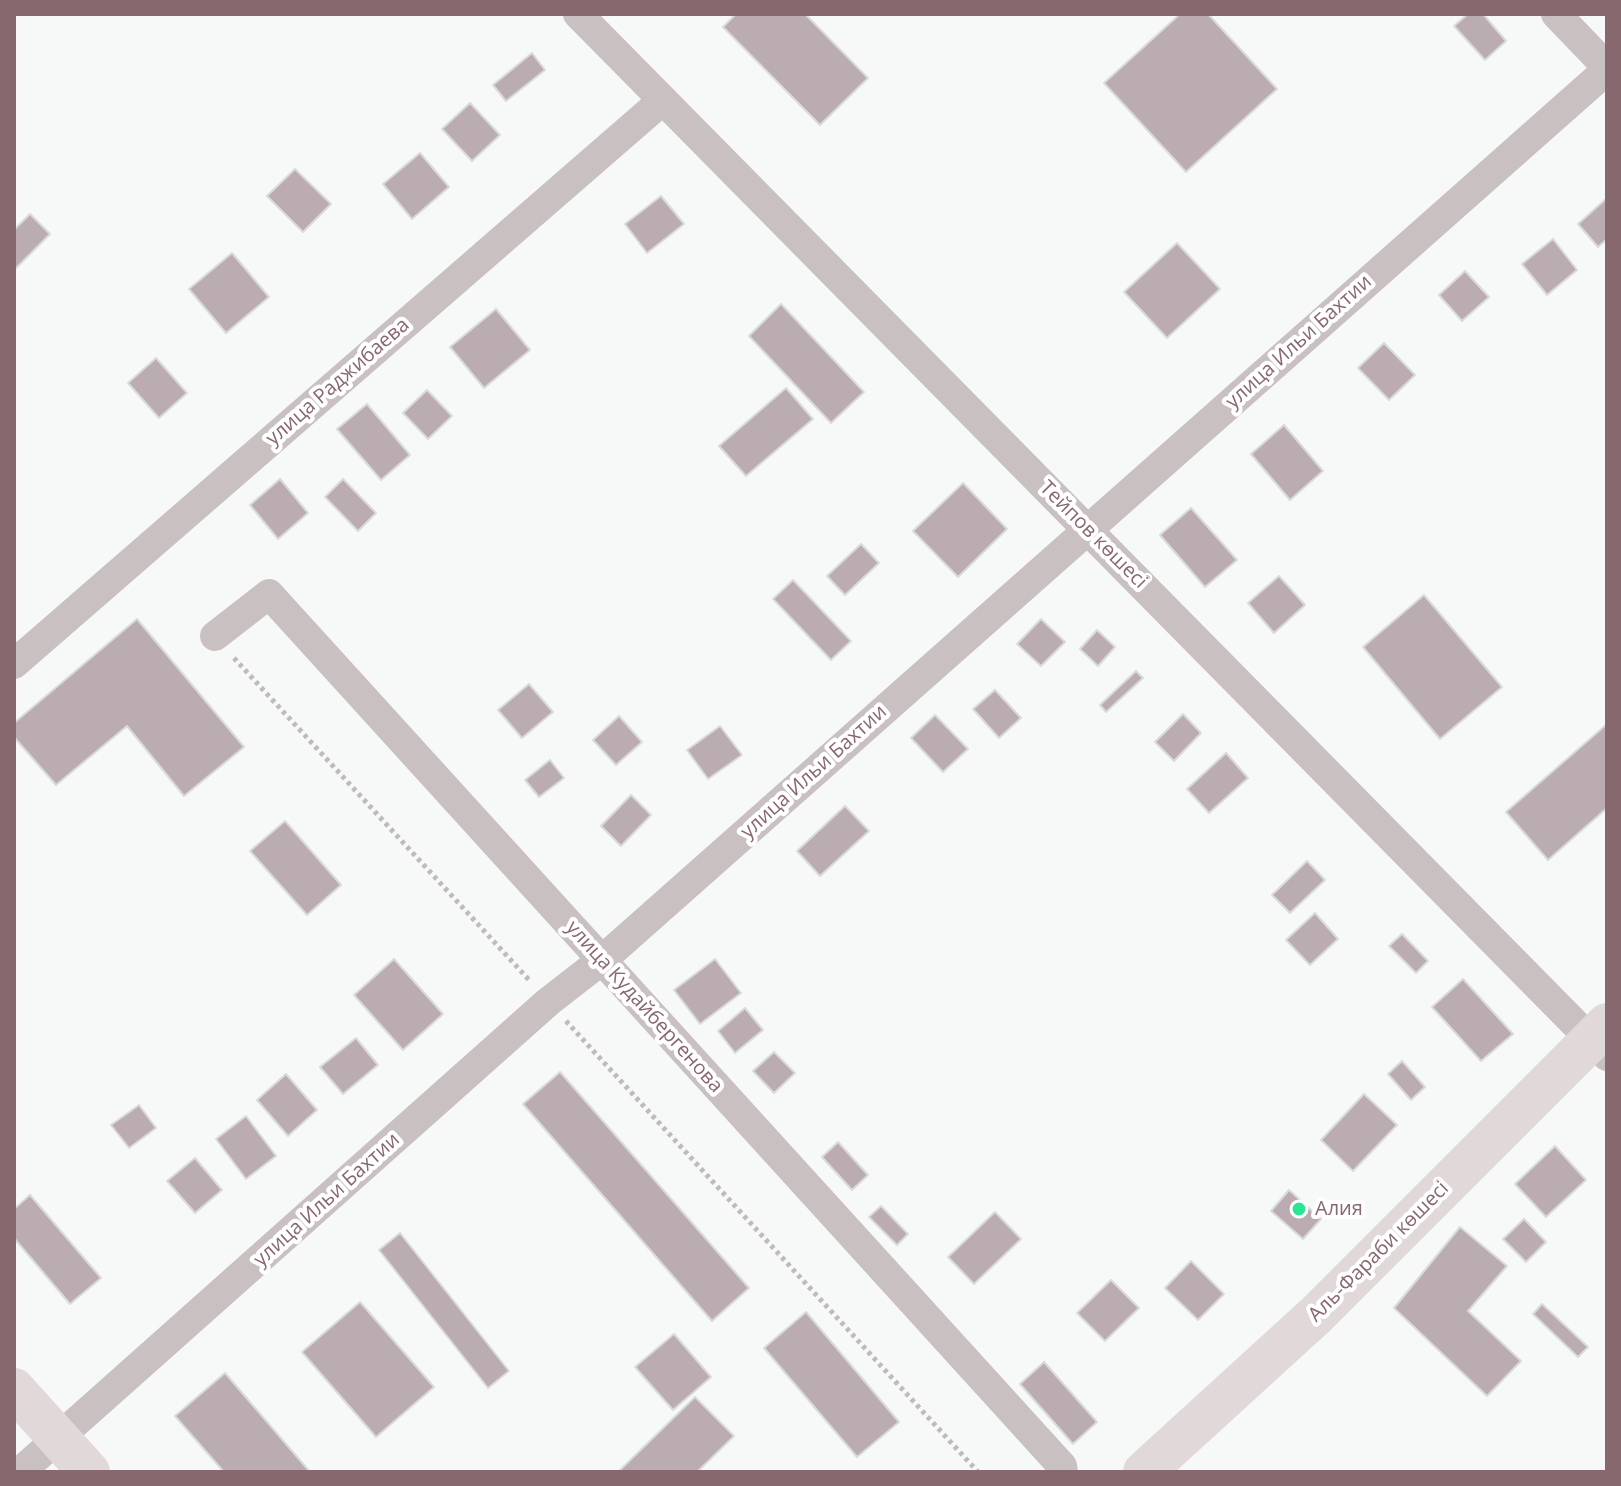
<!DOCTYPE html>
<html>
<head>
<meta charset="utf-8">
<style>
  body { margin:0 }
  #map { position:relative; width:1621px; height:1486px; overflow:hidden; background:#f7f9f9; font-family:"Open Sans",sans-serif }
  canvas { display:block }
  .frame { position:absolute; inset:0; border:16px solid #88686f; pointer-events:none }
</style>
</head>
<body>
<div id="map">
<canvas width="1621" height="1486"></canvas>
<div class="frame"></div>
</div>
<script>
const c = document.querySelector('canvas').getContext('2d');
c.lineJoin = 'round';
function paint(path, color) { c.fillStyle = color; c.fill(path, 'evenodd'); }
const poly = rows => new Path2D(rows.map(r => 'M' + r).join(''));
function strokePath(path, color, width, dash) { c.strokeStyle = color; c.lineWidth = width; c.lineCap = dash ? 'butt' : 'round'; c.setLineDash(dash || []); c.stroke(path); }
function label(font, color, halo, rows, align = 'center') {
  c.font = font + ' "Open Sans",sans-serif'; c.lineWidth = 8; c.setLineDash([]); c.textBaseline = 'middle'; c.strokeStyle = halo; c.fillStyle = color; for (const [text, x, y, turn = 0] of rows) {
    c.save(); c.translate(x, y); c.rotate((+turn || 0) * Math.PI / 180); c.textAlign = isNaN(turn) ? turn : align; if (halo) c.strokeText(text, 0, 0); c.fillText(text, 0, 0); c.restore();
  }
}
const building = poly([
  [736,14,805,14,868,78,820,125,723,27,736,14],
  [1180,14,1208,14,1277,89,1186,172,1104,83,1180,14],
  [1468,14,1483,14,1506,41,1485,60,1454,26,1468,14],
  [532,53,545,70,506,101,493,85,532,53],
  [470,103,500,135,472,161,442,129,470,103],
  [420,153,449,187,412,219,383,184,420,153],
  [295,169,331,204,303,232,267,196,295,169],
  [661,196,684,224,647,253,625,224,661,196],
  [1607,198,1607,239,1598,247,1578,224,1607,198],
  [30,214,50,234,14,270,14,230,30,214],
  [1553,239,1577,270,1547,295,1522,264,1553,239],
  [1177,243,1220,289,1167,338,1124,292,1177,243],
  [232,253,269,297,226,333,189,289,232,253],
  [1465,271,1489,297,1462,321,1439,295,1465,271],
  [781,304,864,392,831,423,749,336,781,304],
  [496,309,530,350,484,388,450,347,496,309],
  [1384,343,1415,375,1389,400,1358,368,1384,343],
  [156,358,187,393,159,418,128,383,156,358],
  [786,388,813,419,746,476,719,446,786,388],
  [427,390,452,416,428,439,403,413,427,390],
  [367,404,410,455,381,480,337,429,367,404],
  [1284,425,1323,471,1290,500,1251,454,1284,425],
  [280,479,308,513,278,539,250,505,280,479],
  [343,479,376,513,358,531,325,497,343,479],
  [963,483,1007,529,958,577,913,531,963,483],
  [1191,508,1237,560,1205,587,1160,535,1191,508],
  [861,544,879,563,845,595,827,576,861,544],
  [1279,576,1305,605,1274,633,1248,603,1279,576],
  [793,580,851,641,831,660,773,599,793,580],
  [1424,595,1502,687,1440,739,1363,647,1424,595],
  [137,619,244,747,184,796,127,726,56,785,14,737,14,723,137,619],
  [1041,619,1065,642,1041,666,1017,644,1041,619],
  [1097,630,1115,647,1098,666,1080,649,1097,630],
  [1136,671,1143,678,1106,712,1100,705,1136,671],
  [529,684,553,712,522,738,498,710,529,684],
  [995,690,1021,718,999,738,973,709,995,690],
  [1183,714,1201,733,1174,761,1155,742,1183,714],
  [935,715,968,749,943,772,911,738,935,715],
  [619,716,642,742,616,765,593,740,619,716],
  [1607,724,1607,808,1548,860,1506,812,1607,724],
  [720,726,742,755,708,779,687,750,720,726],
  [1226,753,1248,778,1209,813,1187,789,1226,753],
  [550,760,564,778,539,797,525,780,550,760],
  [631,795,651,815,621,846,601,826,631,795],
  [845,806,869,831,820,876,797,851,845,806],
  [285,821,341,885,307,915,250,851,285,821],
  [1307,861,1325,880,1290,913,1272,895,1307,861],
  [1315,913,1338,939,1310,965,1286,940,1315,913],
  [1402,934,1428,961,1416,973,1389,946,1402,934],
  [394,959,443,1014,403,1050,354,995,394,959],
  [715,959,741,993,700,1024,674,990,715,959],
  [1463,979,1513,1034,1481,1061,1432,1007,1463,979],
  [745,1008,763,1030,735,1053,718,1031,745,1008],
  [356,1038,378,1065,343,1094,320,1067,356,1038],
  [774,1052,795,1073,774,1093,753,1071,774,1052],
  [1402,1061,1425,1087,1411,1100,1388,1074,1402,1061],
  [560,1072,749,1288,712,1321,523,1104,560,1072],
  [286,1074,317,1110,288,1136,257,1100,286,1074],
  [1364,1094,1397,1125,1353,1171,1321,1140,1364,1094],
  [139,1105,156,1128,129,1148,111,1125,139,1105],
  [246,1116,276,1156,246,1179,216,1139,246,1116],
  [838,1142,868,1175,852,1190,822,1157,838,1142],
  [1555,1146,1586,1180,1546,1217,1515,1184,1555,1146],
  [195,1158,222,1190,195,1213,167,1181,195,1158],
  [1289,1190,1321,1219,1303,1239,1271,1211,1289,1190],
  [30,1195,101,1278,70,1304,14,1238,14,1209,30,1195],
  [881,1206,908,1234,897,1245,869,1217,881,1206],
  [995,1212,1021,1239,974,1284,948,1257,995,1212],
  [1524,1219,1546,1242,1526,1262,1503,1239,1524,1219],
  [1460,1227,1507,1266,1468,1311,1521,1361,1487,1396,1394,1308,1460,1227],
  [400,1233,509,1371,488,1388,379,1250,400,1233],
  [1191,1261,1224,1294,1198,1320,1165,1288,1191,1261],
  [1111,1280,1139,1308,1105,1341,1077,1313,1111,1280],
  [360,1302,434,1387,376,1437,302,1352,360,1302],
  [1542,1304,1588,1347,1578,1357,1533,1314,1542,1304],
  [806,1312,899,1422,857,1457,764,1348,806,1312],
  [674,1334,711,1377,673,1410,635,1367,674,1334],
  [1044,1362,1097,1422,1073,1444,1020,1384,1044,1362],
  [225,1373,310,1472,224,1472,175,1416,225,1373],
  [695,1397,734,1436,697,1472,618,1472,695,1397]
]);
paint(building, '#bbacb1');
strokePath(building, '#d9dadb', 2);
strokePath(poly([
  [234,658,530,981],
  [566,1021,978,1472]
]), '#c1babc', 5, [4, 4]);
strokePath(poly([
  [578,14,1607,1056],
  [1556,14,1607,67],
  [215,636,269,594,1062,1466,1063,1472],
  [14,664,663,100],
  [20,1472,548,1002,602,960,1607,70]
]), '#c9c0c2', 30);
strokePath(poly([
  [14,1389,89,1472],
  [1144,1472,1316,1315,1607,1024]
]), '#e0d8d9', 42);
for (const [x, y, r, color] of [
  [1299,1209,8,"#2ae693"]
]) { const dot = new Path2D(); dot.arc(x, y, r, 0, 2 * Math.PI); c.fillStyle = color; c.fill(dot); strokePath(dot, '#fff', 3); }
label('20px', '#88686f', '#fff', [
  ["улица Ильи Бахтии",1299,342,-42],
  ["улица Раджибаева",338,382,-41],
  ["Тейпов көшесі",1093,535,45],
  ["улица Ильи Бахтии",814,772,-42],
  ["улица Кудайбергенова",644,1007,48],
  ["улица Ильи Бахтии",327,1200,-42],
  ["Аль-Фараби көшесі",1379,1252,-45]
]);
label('20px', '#88686f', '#fff', [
  ["Алия",1315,1209]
], 'left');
</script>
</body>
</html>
